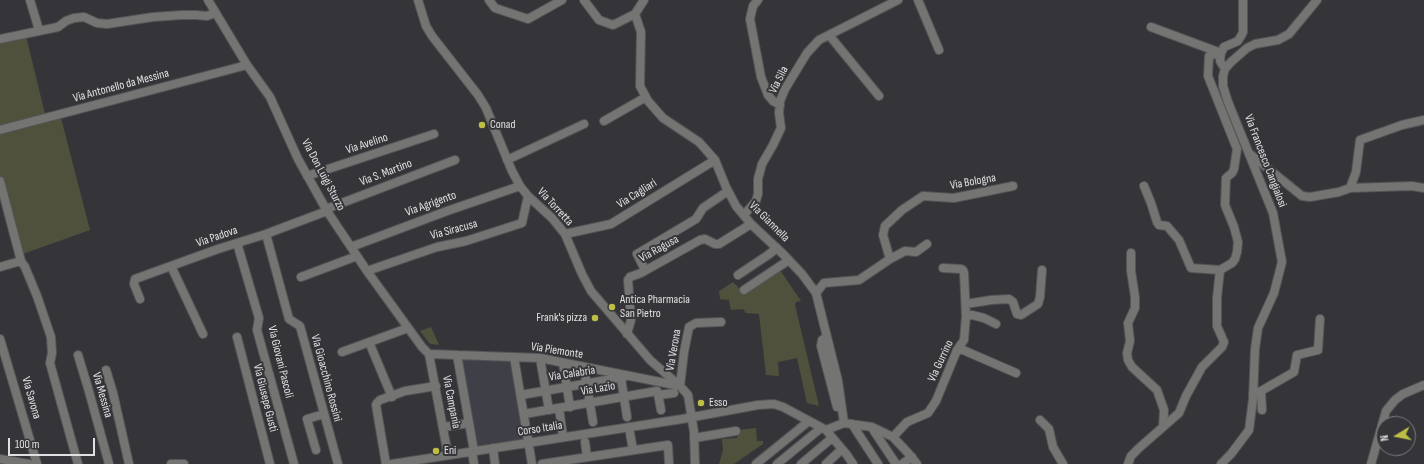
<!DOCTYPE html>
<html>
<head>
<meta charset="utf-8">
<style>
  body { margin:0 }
  #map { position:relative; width:1424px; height:464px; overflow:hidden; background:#353539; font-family:"Sofia Sans Condensed",sans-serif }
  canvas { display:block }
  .north { position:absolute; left:1376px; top:416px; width:40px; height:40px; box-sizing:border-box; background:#353539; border:1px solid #79797d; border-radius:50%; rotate:260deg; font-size:11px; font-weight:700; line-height:16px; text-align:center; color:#e0e0e2 }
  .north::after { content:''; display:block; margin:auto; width:14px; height:18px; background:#bcbf43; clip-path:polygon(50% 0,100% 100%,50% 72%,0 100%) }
  .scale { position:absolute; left:8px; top:438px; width:87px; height:18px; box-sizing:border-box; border:2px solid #e0e0e2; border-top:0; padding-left:5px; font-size:12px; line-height:14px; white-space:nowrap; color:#e0e0e2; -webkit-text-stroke:3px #353539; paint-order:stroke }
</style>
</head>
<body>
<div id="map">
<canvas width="1424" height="464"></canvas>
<div class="north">N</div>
<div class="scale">100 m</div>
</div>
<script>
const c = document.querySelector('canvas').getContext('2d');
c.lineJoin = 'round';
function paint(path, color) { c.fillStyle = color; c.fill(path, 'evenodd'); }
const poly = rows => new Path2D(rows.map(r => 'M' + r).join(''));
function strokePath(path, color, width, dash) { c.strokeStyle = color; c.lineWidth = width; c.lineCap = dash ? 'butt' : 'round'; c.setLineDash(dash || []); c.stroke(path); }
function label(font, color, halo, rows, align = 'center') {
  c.font = font + ' "Sofia Sans Condensed",sans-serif'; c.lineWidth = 4; c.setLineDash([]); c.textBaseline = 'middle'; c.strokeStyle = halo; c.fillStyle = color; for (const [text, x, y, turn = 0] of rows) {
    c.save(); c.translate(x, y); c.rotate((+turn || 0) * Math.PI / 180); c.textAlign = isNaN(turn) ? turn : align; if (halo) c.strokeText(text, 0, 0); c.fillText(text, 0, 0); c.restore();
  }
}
paint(poly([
  [460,358,511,360,524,439,474,447]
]), '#3f3f48');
paint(poly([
  [26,36,46,118,60,114,90,230,20,255,0,181,0,43],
  [778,267,801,301,796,302,795,305,819,406,807,403,797,358,778,362,779,376,766,375,759,314,746,313,743,309,731,310,729,300,720,299,719,291,733,282,739,288,744,290],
  [431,327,439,345,430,344,420,331],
  [756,428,757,441,763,441,763,444,734,464,719,464,723,450,722,439,737,438,738,430]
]), '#50513c');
const minor = poly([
  [30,0,39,30],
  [208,0,247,65,270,97,298,159,327,211,367,271,422,347,429,354],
  [418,0,426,26,432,36,478,95,486,108,512,171,520,186,528,196,552,218,565,234,582,274,591,291,650,360,680,386,688,395,694,432,695,464],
  [489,0,495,8,528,19,562,0],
  [584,0,599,20,613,25,635,14,644,0],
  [758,0,753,6,750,19,761,77,768,95,773,101,780,105],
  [918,0,939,50],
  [635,14,641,32,640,86,648,101,663,118,699,142,715,160,726,187,736,206,751,224,784,255,802,274,816,293,838,381,844,423],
  [1151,27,1221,53],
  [829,35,879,96],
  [0,39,58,27,66,21,74,18,84,17,97,23,107,24,153,17,182,15,196,15,207,16,215,13],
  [1225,69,1220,61,1221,53,1224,47,1238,41,1241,36,1243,32,1243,0],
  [604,121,646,97],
  [0,130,247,65],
  [1250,154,1302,196,1310,197,1339,192,1350,188,1412,186,1424,188],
  [507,160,584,124],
  [307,176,434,134],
  [0,181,21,261,25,267,37,296,51,337,52,353,50,363,78,464],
  [1144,186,1151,203,1157,222,1159,225,1167,226,1179,240,1191,268,1220,270],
  [1350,188,1356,172,1360,140,1402,125,1424,120],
  [326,209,455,160],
  [744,215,756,201,758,194,758,179,762,164,773,145,781,128,779,113,780,101,785,89,807,53,819,40,898,0],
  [266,234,289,319,300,326,338,464],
  [565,234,611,224,715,160],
  [237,243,259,318,257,330,294,464],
  [351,247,447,211,520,186],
  [1131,253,1131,271,1135,297,1135,308,1128,323,1130,341,1127,353,1128,360,1132,367,1157,390,1164,410,1163,427],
  [890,259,883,235,885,226,902,210,923,196,954,198,1013,186],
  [171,266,203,334],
  [0,267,21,261],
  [645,270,637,254,696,219,703,208,728,191],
  [367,271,437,247,466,241,522,223,528,196],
  [738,275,768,255,777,248],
  [301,277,357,256],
  [744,290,789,260],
  [816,293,824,283,859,280,890,259,905,251,916,252,927,244],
  [140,299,134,284,135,279,218,249,266,234,327,211],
  [966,304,991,300,1009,299,1013,302,1017,314,1021,315,1038,304,1040,297,1042,270],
  [966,316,972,315,984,318,996,324],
  [627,334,631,320,628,280,630,277,641,273,700,240,705,239,715,244,719,244,751,224],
  [237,337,270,464],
  [827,337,822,340,821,346,837,407],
  [0,339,37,464],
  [369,342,392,397],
  [957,350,963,350,1016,373],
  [342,352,408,328],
  [429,354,540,358,680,386,684,352,689,327,696,323,721,322],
  [429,354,448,455],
  [78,355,88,388,109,464],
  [457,355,474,451],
  [514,357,532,464],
  [540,358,549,410],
  [563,363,570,407],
  [584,368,593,422],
  [106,370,113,393,129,464],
  [621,378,627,417],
  [1261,391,1262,410],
  [658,394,661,410],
  [1253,394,1261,391,1294,372,1297,355,1318,350,1320,319],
  [521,395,624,377],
  [559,408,563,437],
  [524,414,657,391,659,395,674,393],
  [1040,420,1049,429,1053,447,1063,464],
  [852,424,878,464],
  [444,427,469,423],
  [872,428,896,464],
  [826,430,844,423,872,427,893,437,909,454,917,464],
  [630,433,633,450],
  [893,437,907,422,928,413,936,401,957,350,964,340,966,316,964,273,963,270,961,269,943,268],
  [694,438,736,431],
  [585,442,587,457],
  [493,448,495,464],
  [316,450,307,419,324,414],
  [472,452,474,464],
  [0,459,29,464],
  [171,464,184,464],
  [386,464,376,405,377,403,380,400,405,391,436,386],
  [392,464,682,419,758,405,774,404,783,407,826,430,847,455,853,464],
  [542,464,668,445,669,464],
  [756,464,809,421],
  [777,464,821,428],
  [801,464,832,438],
  [826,464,842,449],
  [902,464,912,457],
  [1128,464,1131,456,1139,448,1179,413,1186,396,1202,367,1222,347,1224,342,1217,326,1217,298,1220,270,1232,263,1235,259,1237,252,1238,242,1234,227,1225,205,1226,178,1232,173,1234,169,1237,149,1208,76,1209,56,1211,55,1221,53],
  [1221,464,1231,454,1249,430,1253,399,1255,349,1258,328,1274,293,1282,262,1273,213,1228,102,1223,86,1223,76,1225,69,1231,62,1247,48,1255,44,1278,40,1289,34,1317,0],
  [1371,464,1386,411,1395,400,1403,394,1424,385]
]);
strokePath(minor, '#545457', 10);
strokePath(minor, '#747472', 8);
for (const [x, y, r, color] of [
  [482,125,4,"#bcbf43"],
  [612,307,4,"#bcbf43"],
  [595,318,4,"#bcbf43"],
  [701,403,4,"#bcbf43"],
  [436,451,4,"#bcbf43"]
]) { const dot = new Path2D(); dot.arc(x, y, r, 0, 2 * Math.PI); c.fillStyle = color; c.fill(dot); strokePath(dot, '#353539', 1.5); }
label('12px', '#e0e0e2', '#353539', [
  ["Via Sila",779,80,-63],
  ["Via Antonello da Messina",121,86,-15],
  ["Via Avelino",367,144,-18],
  ["Via Francesco Cangialosi",1265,161,69],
  ["Via S. Martino",386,173,-21],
  ["Via Don Luigi Sturzo",323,175,62],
  ["Via Bologna",973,182,-10],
  ["Via Cagliari",637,194,-32],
  ["Via Agrigento",431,204,-20],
  ["Via Torretta",555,207,47],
  ["Via Giannella",769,222,45],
  ["Via Siracusa",454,230,-15],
  ["Via Padova",217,237,-19],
  ["Via Ragusa",659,249,-29],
  ["Via Verona",674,350,-80],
  ["Via Piemonte",557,351,9],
  ["Via Gurrino",941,361,-65],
  ["Via Giovani Pascoli",280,362,76],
  ["Via Calabria",572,374,-9],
  ["VIa Gioacchino Rossini",326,378,75],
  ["Via Lazio",598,389,-10],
  ["Via Messina",102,395,74],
  ["Via Savona",31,398,74],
  ["Via Giusepe Gusti",265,398,76],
  ["Via Campania",451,402,79],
  ["Corso Italia",540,429,-9]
]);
label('12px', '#e0e0e2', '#353539', [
  ["Conad",490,125],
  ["Antica Pharmacia",620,300],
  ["San Pietro",620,314],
  ["Frank's pizza",587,318,"right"],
  ["Esso",709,403],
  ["Eni",444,451]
], 'left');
</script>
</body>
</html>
